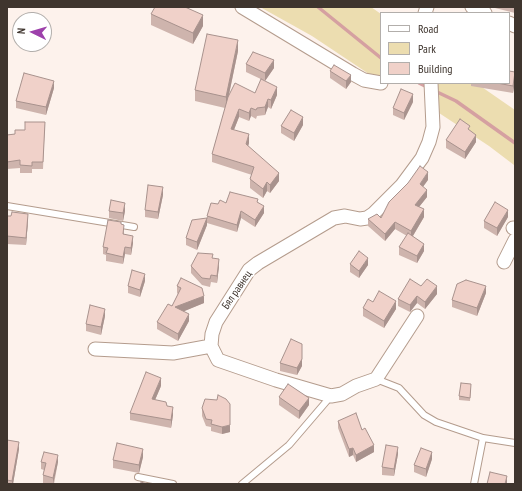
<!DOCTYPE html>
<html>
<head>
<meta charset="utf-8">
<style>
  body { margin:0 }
  #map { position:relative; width:522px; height:491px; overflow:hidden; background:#fdf2ec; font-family:"PT Sans Narrow",sans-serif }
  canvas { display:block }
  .frame { position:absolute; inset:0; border:8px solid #3f352e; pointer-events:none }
  .legend { position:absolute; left:380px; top:12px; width:130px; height:72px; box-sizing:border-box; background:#fff; border:1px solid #b2aeab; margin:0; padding:5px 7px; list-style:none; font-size:12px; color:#3f352e }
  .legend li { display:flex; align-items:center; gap:8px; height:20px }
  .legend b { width:20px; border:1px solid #b2aeab }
  .north { position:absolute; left:12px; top:12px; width:40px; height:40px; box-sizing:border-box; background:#fff; border:1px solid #b2aeab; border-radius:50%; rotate:275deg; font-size:11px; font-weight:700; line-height:16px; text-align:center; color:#3f352e }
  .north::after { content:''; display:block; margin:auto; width:14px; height:18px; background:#9d41ab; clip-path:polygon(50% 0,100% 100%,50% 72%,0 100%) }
</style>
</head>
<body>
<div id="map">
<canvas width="522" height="491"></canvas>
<div class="frame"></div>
<ul class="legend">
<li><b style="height:5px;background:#fff"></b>Road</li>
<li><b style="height:11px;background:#ecddb0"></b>Park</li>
<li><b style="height:11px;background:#f0d1c9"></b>Building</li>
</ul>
<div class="north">N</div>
</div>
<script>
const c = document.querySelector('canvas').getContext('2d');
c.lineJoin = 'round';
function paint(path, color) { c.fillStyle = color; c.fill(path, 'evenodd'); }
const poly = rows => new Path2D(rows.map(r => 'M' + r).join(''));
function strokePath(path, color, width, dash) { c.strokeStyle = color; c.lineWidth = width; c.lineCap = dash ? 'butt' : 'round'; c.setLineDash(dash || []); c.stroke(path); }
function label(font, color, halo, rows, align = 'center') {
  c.font = font + ' "PT Sans Narrow",sans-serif'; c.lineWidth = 3; c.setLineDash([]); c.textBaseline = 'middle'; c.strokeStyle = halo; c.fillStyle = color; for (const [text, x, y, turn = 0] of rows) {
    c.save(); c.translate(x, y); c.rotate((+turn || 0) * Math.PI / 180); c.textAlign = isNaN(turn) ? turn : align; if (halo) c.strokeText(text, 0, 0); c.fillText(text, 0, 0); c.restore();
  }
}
paint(poly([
  [260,7,371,7,381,14,381,82,312,36],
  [431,83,476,83,515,110,515,182,514,165,489,146,433,109]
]), '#ecddb0');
strokePath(poly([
  [318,7,381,58],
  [419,83,427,87],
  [435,91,456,101,515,143]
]), '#d5a0a1', 3.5);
const lane = poly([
  [7,206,134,227],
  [376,379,399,388,424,415,436,422,483,438],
  [138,477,173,484],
  [242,484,289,445,331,396],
  [474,484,483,438,515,443]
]);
const street = poly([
  [242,7,353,74,364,80,381,83],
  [472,7,485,13],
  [425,13,427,7],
  [509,23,515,26],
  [513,228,515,228],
  [504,262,515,240],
  [417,316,376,379,356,386,342,394,331,396,276,380,218,360,211,346,212,334,216,322,249,270,258,263,334,218,345,216,360,219,367,218,373,214,402,185,422,158,429,142,433,127,431,83],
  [95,349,173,353,211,346]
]);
strokePath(lane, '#b49c8d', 8);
strokePath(street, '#b49c8d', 15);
strokePath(lane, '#fff', 6);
strokePath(street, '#fff', 13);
paint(poly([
  [491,7,515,7,515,13],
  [151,14,203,26,193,44,151,25],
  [238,51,229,95,255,93,277,95,271,109,268,107,265,115,257,116,256,119,251,116,249,121,239,117,234,130,249,143,248,146,279,181,270,193,267,191,263,198,250,188,250,179,252,175,212,162,212,154,225,108,195,101,195,90],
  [246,64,274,68,265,81,246,72],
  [330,71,351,82,346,89,330,78],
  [515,72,515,80,513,93,471,86,471,83,509,83],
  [54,88,46,115,16,108,16,101],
  [515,91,515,100,514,100,514,92],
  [413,102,404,120,393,115,393,108],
  [45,122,43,169,32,169,32,173,20,173,20,168,7,169,7,135,15,134],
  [303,125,294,141,281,133,281,126],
  [446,140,476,142,465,159,446,148],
  [428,180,423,186,427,197,419,207,424,217,413,236,424,251,417,263,399,255,399,247,407,236,395,229,385,241,368,226,368,219,381,218],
  [163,195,158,219,145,217,145,210],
  [258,202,264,213,255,227,241,218,237,232,207,223,207,225,197,250,186,245,186,238,207,218,207,216,218,204,226,203],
  [109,211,125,211,123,221,109,218],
  [7,216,28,221,26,245,7,244],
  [508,217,497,236,484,228,484,221],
  [121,224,124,232,124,234,133,243,131,255,125,254,123,264,106,261,106,255,103,254,103,247],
  [213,258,219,266,217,283,211,282,210,287,202,285,191,273,191,266],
  [350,264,368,265,359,278,350,272],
  [181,278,204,303,184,311,189,321,178,341,157,329,157,322,172,306,178,294,177,293,177,286],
  [145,281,140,297,128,293,128,286],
  [421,286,437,294,425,309,417,303,410,312,398,306,398,299],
  [486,293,477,316,452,307,452,300],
  [373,302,396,309,384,328,363,316,363,308],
  [105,316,101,335,86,331,86,324],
  [302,344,302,366,297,375,280,371,280,363],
  [161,386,155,400,167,406,173,415,171,428,130,420,130,413],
  [471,388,470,401,459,400,459,396],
  [279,397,309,405,299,419,279,405],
  [202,408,230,432,222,434,211,431,211,427,206,426,202,416],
  [338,421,362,430,374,452,356,462,353,455,349,457,338,428],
  [7,440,19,449,13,484,7,484],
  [398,454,394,476,382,475,382,467],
  [143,457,139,473,113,468,113,460],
  [432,459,426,477,414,472,414,465],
  [41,462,58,462,54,484,49,484,43,483,43,475,44,470,41,469]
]), '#ceb4ad');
paint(poly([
  [203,15,203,26,193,44,193,33],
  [238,40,238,51,226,108,226,97],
  [274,60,274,68,265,81,265,73],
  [515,72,515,80,513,93,513,86],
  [351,75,351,82,346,89,346,81],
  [54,81,54,88,46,115,46,107],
  [277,87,277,95,271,109,271,100],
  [413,94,413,102,404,120,404,113],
  [268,99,268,107,265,115,265,107],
  [251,108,251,116,249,121,249,113],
  [239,109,239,117,231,137,231,129],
  [303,117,303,125,294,141,294,133],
  [249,134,249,143,246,153,246,144],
  [476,135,476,142,465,159,465,152],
  [428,172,428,180,420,191,420,184],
  [279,173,279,181,270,193,270,185],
  [267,182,267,191,263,198,263,189],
  [163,187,163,195,158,219,158,212],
  [427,190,427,197,415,212,415,205],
  [125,203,125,211,123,221,123,213],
  [264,206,264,213,255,227,255,220],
  [424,209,424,217,411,239,411,231],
  [508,210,508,217,497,236,497,228],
  [241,211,241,218,237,232,237,225],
  [28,214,28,221,26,245,26,238],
  [207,218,207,225,197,250,197,242],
  [395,222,395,229,385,241,385,234],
  [133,236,133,243,131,255,131,248],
  [424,244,424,251,417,263,417,256],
  [125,247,125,254,123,264,123,257],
  [368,258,368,265,359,278,359,271],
  [219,259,219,266,217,283,217,276],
  [145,274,145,281,140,297,140,290],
  [437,286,437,294,425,309,425,302],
  [486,286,486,293,477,316,477,308],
  [204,296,204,303,175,315,175,307],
  [417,296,417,303,410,312,410,305],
  [396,301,396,309,384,328,384,321],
  [105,309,105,316,101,335,101,327],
  [189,314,189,321,178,341,178,334],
  [302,359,302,366,297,375,297,368],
  [161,378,161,386,152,407,152,399],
  [309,398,309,405,299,419,299,411],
  [173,407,173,415,171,428,171,420],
  [230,425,230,432,222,434,222,427],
  [19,442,19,449,13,484,12,484,12,481],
  [374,445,374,452,356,462,356,455],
  [398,447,398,454,394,476,394,469],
  [353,448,353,455,349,457,349,449],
  [143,449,143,457,139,473,139,465],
  [432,452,432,459,426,477,426,469],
  [58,455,58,462,53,484,53,478],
  [507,476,507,484,505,484]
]), '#a8928d');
const building = poly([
  [155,7,185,7,203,15,193,33,151,14,155,7],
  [207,34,238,40,226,97,195,90,207,34],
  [253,52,274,60,265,73,246,64,253,52],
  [334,65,351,75,346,81,330,71,334,65],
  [509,71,515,72,513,86,497,83,509,83,509,71],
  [24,73,54,81,46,107,16,101,24,73],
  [261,79,277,87,271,100,268,99,265,107,257,108,256,110,251,108,249,113,239,109,231,129,249,134,246,144,279,173,270,185,267,182,263,189,250,179,254,167,212,154,228,97,235,83,255,93,261,79],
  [401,89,413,94,404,113,393,108,401,89],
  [291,110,303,117,294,133,281,126,291,110],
  [460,119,470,126,468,129,476,135,465,152,446,140,460,119],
  [25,122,45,122,43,162,32,162,32,166,20,165,20,160,7,162,7,135,15,134,15,130,25,130,25,122],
  [420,166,428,172,420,184,427,190,415,205,424,209,411,231,395,222,385,234,368,219,377,214,381,218,389,202,408,183,420,166],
  [148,185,163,187,158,212,145,210,148,185],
  [230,192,258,199,257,202,264,206,255,220,241,211,237,225,207,216,211,203,218,204,220,200,226,203,230,192],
  [111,200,125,203,123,213,109,211,111,200],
  [495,202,508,210,497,228,484,221,495,202],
  [12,212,28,214,26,238,7,236,7,216,11,216,12,212],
  [207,218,197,242,186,238,192,220,207,218],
  [108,220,121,222,121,224,124,225,123,234,133,236,131,248,125,247,123,257,106,253,108,248,103,247,108,220],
  [408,233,424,244,417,256,399,247,408,233],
  [359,251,368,258,359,271,350,264,359,251],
  [198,253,213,254,212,258,219,259,217,276,211,275,210,279,202,278,191,266,198,253],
  [132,270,145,274,140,290,128,286,132,270],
  [181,278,202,288,204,296,175,307,189,314,178,334,157,322,168,304,172,306,181,288,177,286,181,278],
  [410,279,421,286,427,279,437,286,425,302,417,296,410,305,398,299,410,279],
  [466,280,486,286,477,308,452,300,457,284,466,280],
  [379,291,396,301,384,321,363,308,368,299,373,302,379,291],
  [90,305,105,309,101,327,86,324,90,305],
  [291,339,302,344,302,359,297,368,280,363,291,339],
  [146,372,161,378,152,399,166,402,167,406,173,407,171,420,130,413,146,372],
  [461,383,471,384,470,398,459,396,461,383],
  [288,384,309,398,299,411,279,397,288,384],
  [218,395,226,399,230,404,230,425,222,427,211,424,212,420,206,419,202,408,205,399,217,400,218,395],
  [356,413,362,430,365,428,374,445,356,455,353,448,349,449,338,421,356,413],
  [7,440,19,442,12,481,7,480,7,440],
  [117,443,143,449,139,465,113,460,117,443],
  [386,445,398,447,394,469,382,467,386,445],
  [421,448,432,452,426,469,414,465,421,448],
  [44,452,58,455,53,478,43,475,46,463,41,462,44,452],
  [490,472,507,476,505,484,487,484,490,472],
  [141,482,147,484,141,484,141,482]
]);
paint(building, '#f0d1c9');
strokePath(building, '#a8928d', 1);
label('11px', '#3f352e', '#fff', [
  ["Бял равнец",237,290,-56]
]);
</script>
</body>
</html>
